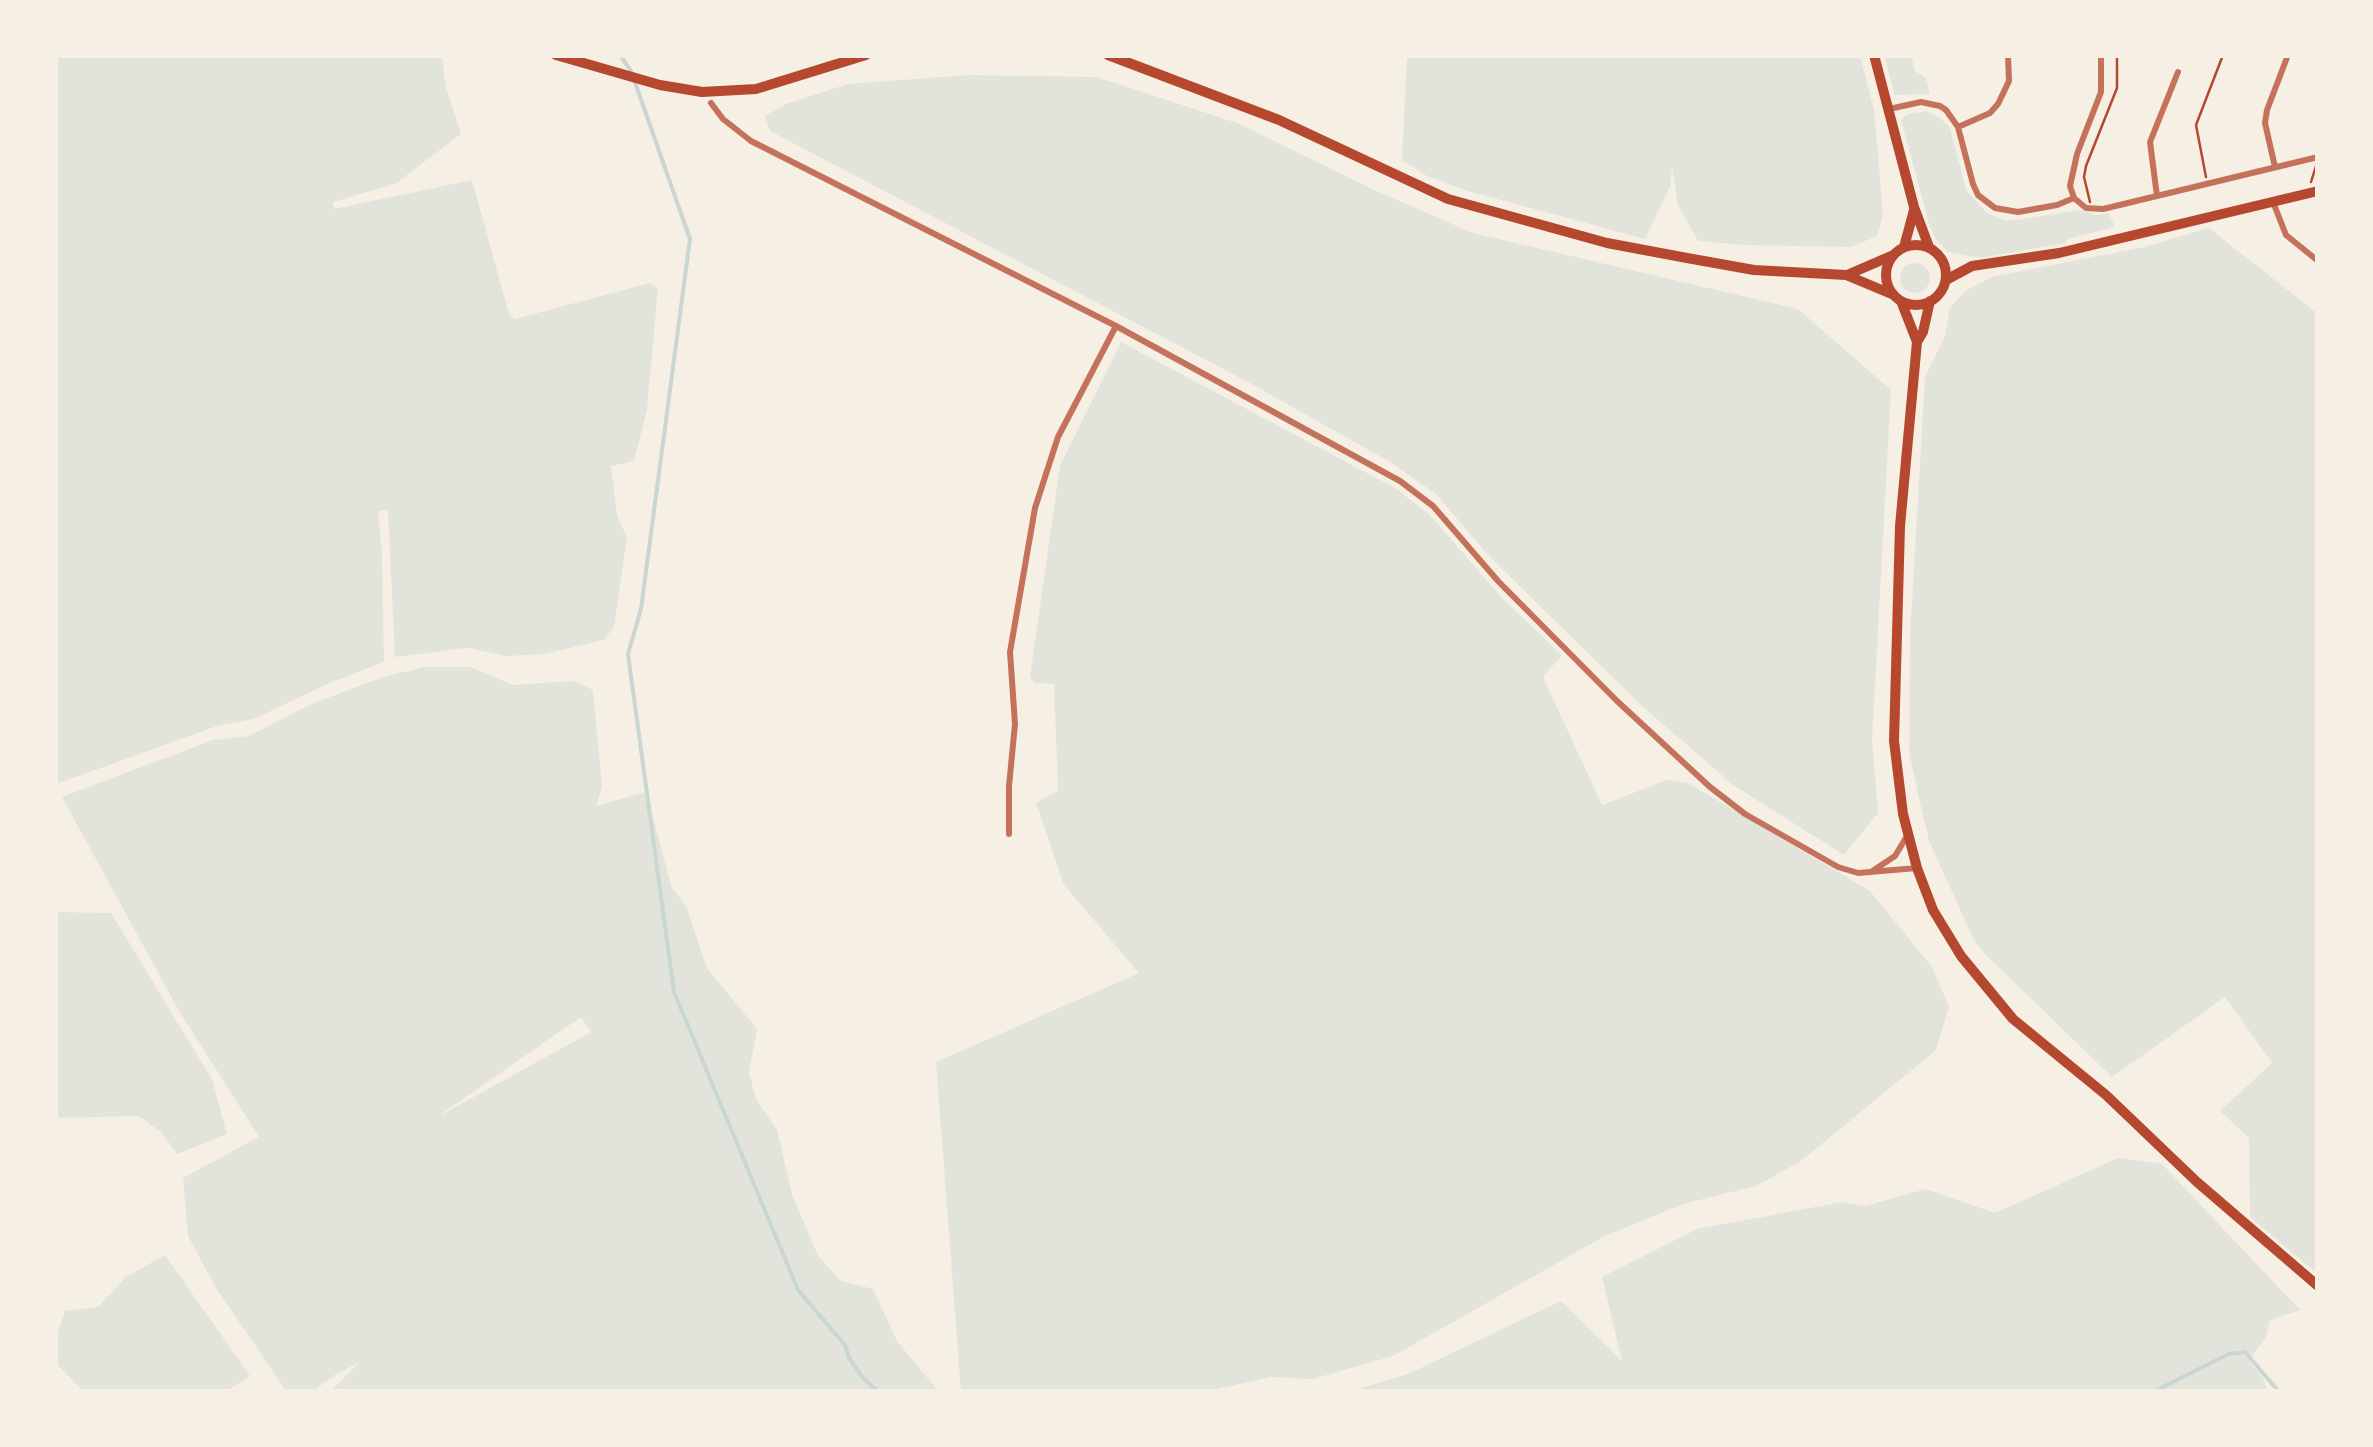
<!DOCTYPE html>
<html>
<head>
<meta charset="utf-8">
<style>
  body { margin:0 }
  #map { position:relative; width:2373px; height:1447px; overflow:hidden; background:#f6efe4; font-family:"Noto Sans",sans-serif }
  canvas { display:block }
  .frame { position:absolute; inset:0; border:58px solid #f6efe4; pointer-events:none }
</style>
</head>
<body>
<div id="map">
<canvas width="2373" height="1447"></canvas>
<div class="frame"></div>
</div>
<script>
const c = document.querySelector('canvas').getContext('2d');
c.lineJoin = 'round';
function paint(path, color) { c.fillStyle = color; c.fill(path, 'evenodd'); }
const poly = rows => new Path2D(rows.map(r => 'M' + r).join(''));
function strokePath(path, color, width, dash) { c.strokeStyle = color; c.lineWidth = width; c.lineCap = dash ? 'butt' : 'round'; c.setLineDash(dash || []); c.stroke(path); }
paint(poly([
  [55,55,442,55,445,84,461,134,395,184,333,202,334,209,472,180,509,314,515,319,650,283,658,289,647,410,634,461,611,466,617,516,627,537,614,627,604,640,544,654,507,656,468,648,395,657,388,510,378,511,382,554,384,662,327,684,254,719,220,725,56,784],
  [1407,55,1860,55,1874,111,1878,153,1883,215,1877,236,1851,247,1745,245,1698,241,1678,205,1672,166,1670,187,1645,239,1468,191,1427,176,1402,160],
  [1884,55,1911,55,1915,71,1926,78,1930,94,1895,95],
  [969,75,1097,77,1240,124,1376,191,1473,233,1798,309,1891,390,1872,740,1878,813,1844,855,1733,785,1641,705,1489,556,1436,494,1390,462,1248,382,770,131,765,116,786,104,848,84],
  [1927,111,1940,118,1950,128,1966,190,1986,212,2004,220,2015,220,2080,210,2098,215,2109,213,2115,227,2068,239,2066,243,1980,258,1948,252,1936,240,1930,227,1901,120,1908,114],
  [2209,228,2318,314,2318,1274,2250,1217,2249,1138,2220,1111,2272,1063,2225,997,2112,1077,1984,953,1973,938,1929,841,1909,753,1910,636,1925,377,1945,336,1950,308,1965,291,1992,277,2144,247],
  '1900 278a15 15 0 1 1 30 0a15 15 0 1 1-30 0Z',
  [1121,342,1395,488,1429,514,1503,599,1562,655,1543,677,1602,805,1667,780,1688,783,1870,891,1932,967,1949,1007,1936,1050,1801,1161,1756,1186,1683,1204,1605,1236,1393,1356,1313,1379,1271,1377,1203,1392,961,1392,936,1062,1139,973,1064,885,1036,803,1058,790,1054,684,1034,683,1030,676,1060,466],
  [425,667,470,667,513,685,573,681,593,690,602,787,596,806,646,792,672,888,686,906,707,968,757,1029,749,1072,756,1099,777,1130,792,1194,818,1256,841,1281,873,1289,897,1341,939,1392,330,1392,360,1362,336,1374,312,1392,287,1392,216,1288,188,1236,183,1178,259,1137,179,1011,62,797,213,740,249,736,311,704,386,676],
  [581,1017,591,1032,441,1115,441,1114],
  [55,912,111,913,212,1079,227,1134,177,1154,162,1133,139,1116,55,1118],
  [2118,1158,2162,1164,2300,1310,2270,1320,2266,1337,2249,1361,2263,1378,2268,1392,1348,1392,1408,1374,1561,1301,1622,1361,1602,1277,1697,1229,1842,1202,1865,1206,1926,1189,1995,1213],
  [165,1255,250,1376,225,1392,84,1392,55,1362,55,1341,65,1311,98,1307,126,1277]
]), '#e2e4dc');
strokePath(poly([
  [620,55,631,71,690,239,641,609,628,654,674,992,798,1290,845,1345,849,1358,863,1378,879,1392],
  [2153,1392,2229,1354,2245,1352,2279,1392]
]), '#c9d6d2', 4);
strokePath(poly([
  [2206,177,2196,125,2223,55],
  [2311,182,2316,166],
  [2090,202,2084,177,2086,166,2117,88,2117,55]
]), '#b5482f', 2.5);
strokePath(poly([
  [2101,55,2101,92,2077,154,2070,186,2074,198,2086,208,2103,209,2318,157],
  [711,103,723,119,751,141,1116,326,1400,481,1433,506,1498,581,1617,701,1710,787,1745,814,1838,867,1858,873,1917,868],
  [1889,109,1921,102,1940,106,1946,110,1958,127,1973,184,1978,195,1995,208,2018,212,2057,205,2074,198],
  [1958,127,1990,113,1998,104,2009,81,2008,55],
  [2275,167,2265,123,2267,110,2288,55],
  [2157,196,2150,142,2178,72],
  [2273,202,2286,235,2318,261],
  [1009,834,1009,786,1015,724,1010,652,1035,508,1058,437,1116,326],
  [1871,872,1895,856,1907,836]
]), '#c5725c', 6);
strokePath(poly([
  [556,55,660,85,702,92,756,89,866,55],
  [1108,55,1279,120,1448,199,1607,243,1687,258,1754,270,1846,275,1894,295],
  [1874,55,1914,207,1929,247],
  '1886 275a30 30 0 1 1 60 0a30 30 0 1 1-60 0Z',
  [1904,247,1914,210],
  [1847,275,1891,256],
  [1946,280,1972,266,2059,253,2318,191],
  [1901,301,1917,342],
  [1930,301,1923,332,1917,342,1900,526,1894,741,1903,814,1917,868,1933,910,1961,956,2013,1019,2106,1095,2197,1182,2318,1286]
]), '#b5482f', 10);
</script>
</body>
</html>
